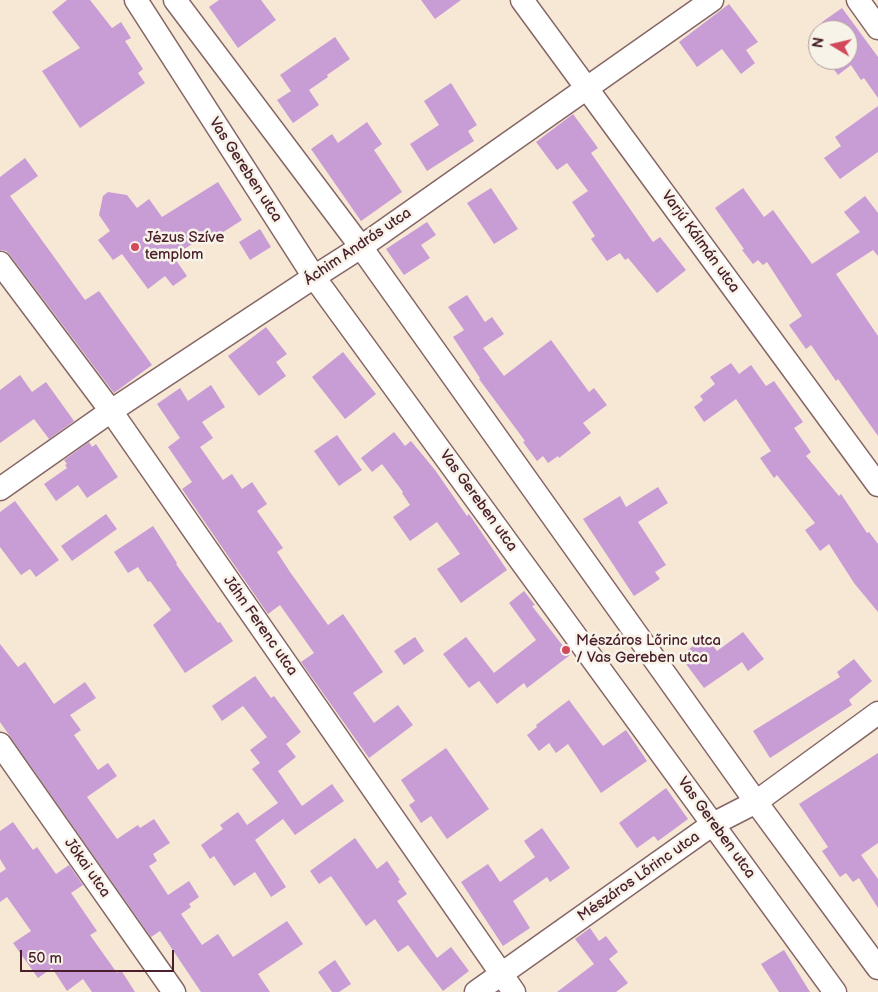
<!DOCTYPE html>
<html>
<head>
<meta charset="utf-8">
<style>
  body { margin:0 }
  #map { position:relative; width:878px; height:992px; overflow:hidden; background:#f6e8d4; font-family:"Balsamiq Sans",sans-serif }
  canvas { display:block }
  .north { position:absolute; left:808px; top:20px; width:50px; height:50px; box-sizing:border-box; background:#f7f3e8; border:1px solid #b29e9c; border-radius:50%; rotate:279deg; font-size:14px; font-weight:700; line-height:20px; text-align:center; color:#4a1f2b }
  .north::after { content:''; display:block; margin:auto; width:18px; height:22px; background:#d1495b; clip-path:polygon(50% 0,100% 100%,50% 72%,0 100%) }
  .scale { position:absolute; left:20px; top:950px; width:154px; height:22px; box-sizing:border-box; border:2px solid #4a1f2b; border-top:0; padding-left:6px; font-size:15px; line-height:18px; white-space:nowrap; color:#4a1f2b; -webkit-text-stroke:4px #f7f3e8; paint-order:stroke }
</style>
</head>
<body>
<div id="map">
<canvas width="878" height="992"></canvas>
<div class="north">N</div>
<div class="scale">50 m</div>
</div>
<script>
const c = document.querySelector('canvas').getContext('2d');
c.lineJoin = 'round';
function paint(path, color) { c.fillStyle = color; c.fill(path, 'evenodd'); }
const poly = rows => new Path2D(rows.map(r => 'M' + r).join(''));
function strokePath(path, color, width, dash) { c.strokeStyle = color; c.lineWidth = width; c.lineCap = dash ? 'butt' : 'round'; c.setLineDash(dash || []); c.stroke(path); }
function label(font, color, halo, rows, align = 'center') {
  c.font = font + ' "Balsamiq Sans",sans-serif'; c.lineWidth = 5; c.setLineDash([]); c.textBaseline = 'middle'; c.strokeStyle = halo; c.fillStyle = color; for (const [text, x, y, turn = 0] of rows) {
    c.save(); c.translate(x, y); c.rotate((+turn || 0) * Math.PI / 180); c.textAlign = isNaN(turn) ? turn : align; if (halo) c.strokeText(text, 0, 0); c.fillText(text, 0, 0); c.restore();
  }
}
paint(poly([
  [67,0,90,0,112,28,121,22,131,38,125,41,143,69,138,73,145,83,80,128,42,71,80,48,52,12],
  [219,0,261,0,276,20,238,48,209,7],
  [421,0,461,0,435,19],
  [729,4,758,42,746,50,755,63,741,74,722,49,697,67,679,42],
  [842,8,878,57,878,98,864,78,861,80,851,65,838,75,827,60,848,60,848,30,828,30,822,22],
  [335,37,350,59,327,75,328,77,309,90,319,105,293,123,277,100,291,91,280,75],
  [451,83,477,125,468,131,474,141,427,171,410,144,439,125,424,101],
  [878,106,878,152,840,179,824,158,841,146,835,137],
  [573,114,598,148,591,153,653,242,660,237,686,270,657,293,628,258,625,260,620,253,607,261,591,239,595,236,572,202,588,191,567,163,557,170,536,142],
  [367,122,382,144,374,150,402,192,361,221,311,149,332,134,338,143],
  [25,158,38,176,10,196,85,300,99,291,152,365,114,393,10,255,6,251,0,250,0,177],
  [218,182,242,220,211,240,208,234,173,256,187,276,173,286,165,276,148,289,122,254,113,260,98,240,110,231,99,215,103,196,108,192,127,195,137,208,149,199,162,217],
  [491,188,518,229,494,244,467,203],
  [743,188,764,217,773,210,812,264,860,232,844,212,865,196,878,213,878,256,873,250,836,274,878,336,878,436,838,379,836,381,811,345,806,349,789,325,802,316,767,262,763,265,758,260,753,264,742,250,744,249,715,208],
  [427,222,436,235,421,245,430,258,404,275,386,249],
  [260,229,271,247,250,260,239,242],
  [467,295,485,322,492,317,504,334,483,348,504,376,551,340,589,392,594,388,607,405,583,423,591,433,559,458,558,456,548,463,543,456,537,461,523,442,525,441,479,379,480,378,453,337,464,330,448,307],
  [266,327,287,354,276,362,286,376,259,396,228,356],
  [343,352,376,394,345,419,312,377],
  [731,363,739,374,751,365,766,386,774,381,803,422,794,428,811,452,806,456,839,496,841,494,867,533,869,532,878,544,878,612,854,583,829,544,820,551,805,530,815,523,777,475,774,478,760,458,771,451,736,399,704,422,694,407,703,400,700,396,715,384,710,377],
  [20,375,32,392,46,382,74,421,49,439,34,419,0,443,0,390],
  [211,385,225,407,202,422,213,438,200,447,223,480,232,474,242,489,252,482,267,504,257,511,283,548,277,552,290,572,328,625,343,614,383,672,353,693,374,723,398,705,413,725,369,758,301,662,314,653,280,605,268,614,182,489,192,482,168,447,180,438,157,404,180,388,188,401],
  [394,432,405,446,411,441,435,470,467,516,469,514,507,570,461,603,437,569,460,554,437,522,410,541,393,517,410,505,402,493,403,492,382,464,372,472,361,458],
  [337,435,362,470,339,486,314,451],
  [89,442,92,447,96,444,118,477,87,498,78,485,56,501,44,484,67,468,65,465,67,464,64,460],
  [658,487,668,503,638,522,666,565,655,572,660,579,634,596,583,519,620,496,626,507],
  [15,501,59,560,36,577,30,569,21,575,0,547,0,512],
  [106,514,117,529,72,561,61,546],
  [153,526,177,563,176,564,218,623,220,622,233,641,185,673,153,625,171,610,150,581,148,582,138,567,128,573,114,552],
  [524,591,535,605,532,606,570,655,527,688,524,683,497,704,479,681,469,688,443,654,466,637,494,673,536,640,509,603],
  [743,632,764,659,748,671,742,662,704,688,680,656,706,636,717,651],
  [415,637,424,651,404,665,394,651],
  [0,644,18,667,25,662,54,704,85,682,96,698,70,715,81,730,74,735,98,770,108,763,117,776,87,797,117,839,138,825,140,828,154,819,170,843,153,854,157,861,149,866,168,895,189,881,199,897,189,904,191,907,181,914,202,945,218,934,233,957,287,921,303,944,258,974,270,992,201,992,160,931,151,937,0,722],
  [854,659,872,681,849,700,852,705,770,758,753,731,840,677,837,672],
  [255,676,271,698,274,696,301,732,286,744,296,757,278,771,302,806,332,784,344,801,295,835,283,819,255,840,286,887,271,897,255,872,234,886,214,856,210,859,201,845,223,829,220,825,238,812,247,825,278,803,252,769,260,763,250,750,267,737,243,706,222,721,212,706],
  [569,700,603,746,626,730,647,761,601,793,568,744,556,753,549,743,539,751,527,735,537,727,536,725],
  [446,748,489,809,447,839,431,816,421,823,409,805,415,801,401,780],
  [878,753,878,843,861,855,878,879,878,908,859,878,853,882,846,873,840,877,822,851,828,847,799,804],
  [666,788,688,819,658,841,654,836,637,848,619,823],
  [13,822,33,850,37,847,56,874,69,865,83,885,71,893,97,931,90,935,117,973,121,970,135,992,92,992,83,979,67,991,52,968,38,978,13,943,31,931,7,897,0,902,0,873,6,869,0,859,0,831],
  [542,828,570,868,550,882,547,877,513,901,530,928,503,946,461,882,488,864,500,882,535,857,524,841],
  [355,838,377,869,387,861,400,880,398,881,407,894,397,901,437,958,451,947,469,971,443,991,408,945,398,952,375,919,366,926,331,876,319,884,310,871],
  [590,928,599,941,606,936,618,952,609,959,628,983,616,992,557,992,594,964,575,939],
  [784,950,810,992,779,992,761,964],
  [335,960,351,984,339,992,332,992,318,972]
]), '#c89cd5');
const street = poly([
  [136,0,314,277,835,992],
  [175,0,361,247,756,802,878,968],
  [522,0,878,485],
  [858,0,878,28],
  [0,263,111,411,514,992],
  [0,489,111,411,314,277,361,247,712,0],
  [0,744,174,992],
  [476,992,713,824,756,802,878,713]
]);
strokePath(street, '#866566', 25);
strokePath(street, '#fff', 22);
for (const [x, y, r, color] of [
  [135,247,5,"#d1495b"],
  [566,650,5,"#d1495b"]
]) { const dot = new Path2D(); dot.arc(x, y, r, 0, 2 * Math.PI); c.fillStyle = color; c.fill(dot); strokePath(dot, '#f7f3e8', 2); }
label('15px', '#4a1f2b', '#f7f3e8', [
  ["Vas Gereben utca",245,170,57],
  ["Varjú Kálmán utca",700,242,54],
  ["Áchim András utca",358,247,-34],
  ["Vas Gereben utca",478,501,54],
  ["Jáhn Ferenc utca",260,626,55],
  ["Vas Gereben utca",716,828,54],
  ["Jókai utca",87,868,55],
  ["Mészáros Lőrinc utca",639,877,-35]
]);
label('15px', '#4a1f2b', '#f7f3e8', [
  ["Jézus Szíve",145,238],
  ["templom",145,255],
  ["Mészáros Lőrinc utca",576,641],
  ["/ Vas Gereben utca",576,658]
], 'left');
</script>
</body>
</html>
